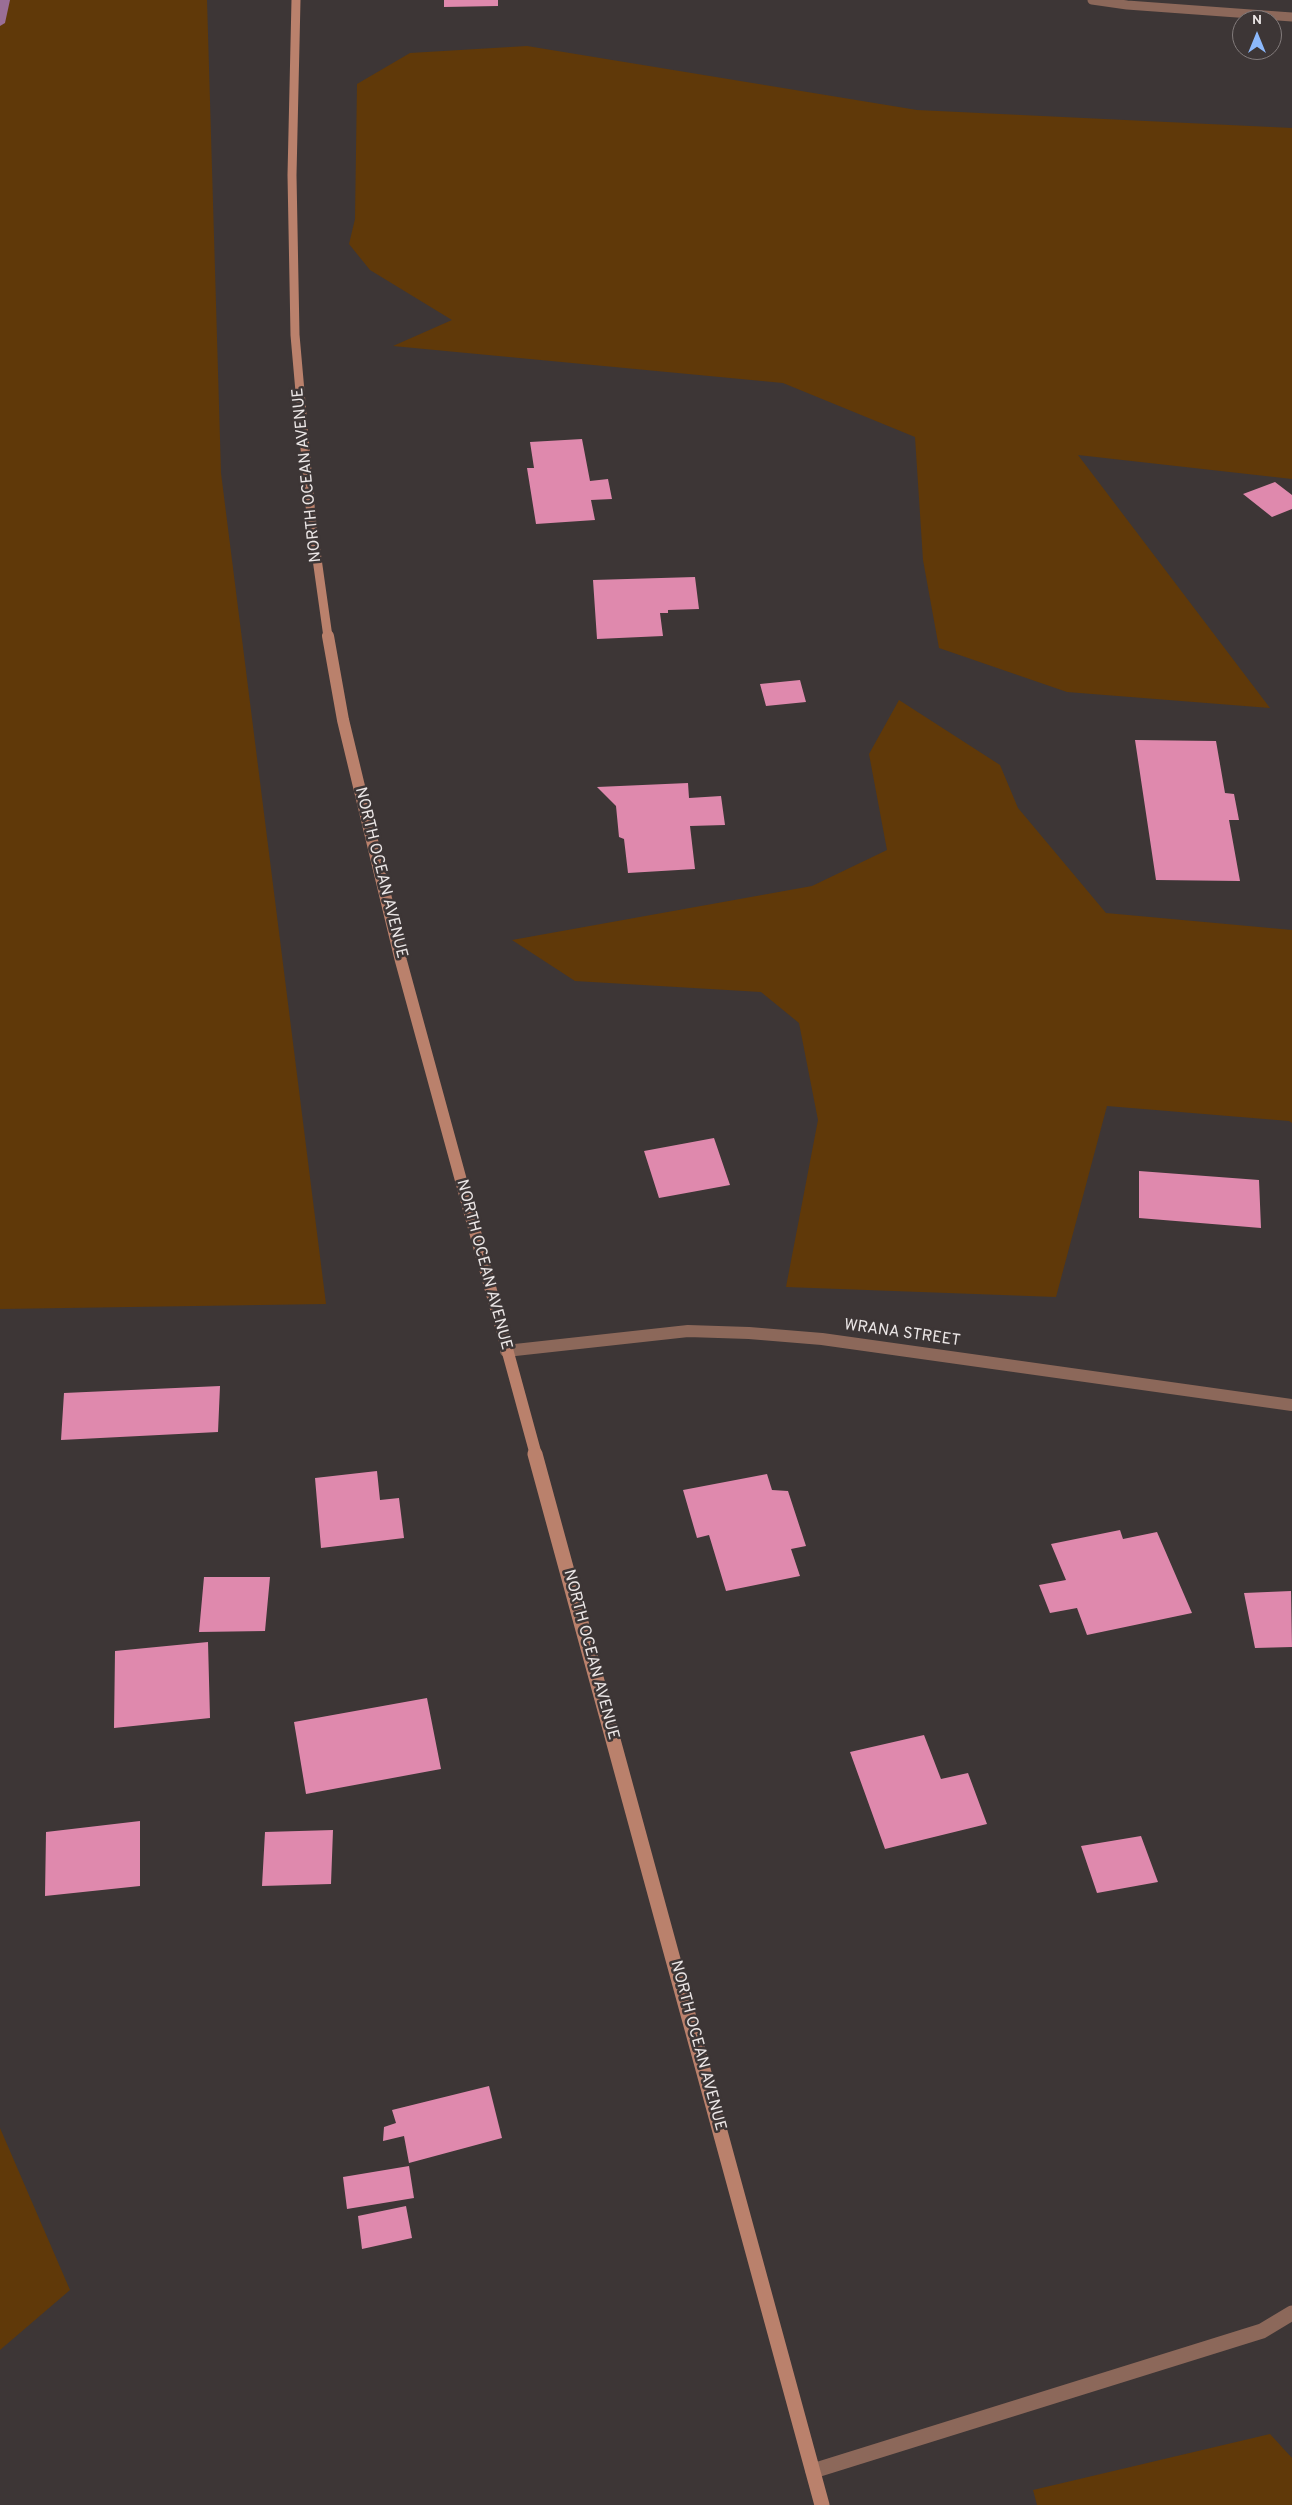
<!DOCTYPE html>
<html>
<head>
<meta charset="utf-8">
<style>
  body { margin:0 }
  #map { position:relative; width:1292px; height:2505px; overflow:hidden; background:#3d3636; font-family:Overpass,sans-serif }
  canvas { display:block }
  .north { position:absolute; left:1232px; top:10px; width:50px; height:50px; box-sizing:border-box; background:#3d3636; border:1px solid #837c7c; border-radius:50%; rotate:0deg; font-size:14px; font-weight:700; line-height:20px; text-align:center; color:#ebe6e6 }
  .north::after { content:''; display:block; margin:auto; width:18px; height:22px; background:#8cb9fc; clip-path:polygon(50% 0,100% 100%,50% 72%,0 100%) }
</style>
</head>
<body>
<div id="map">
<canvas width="1292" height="2505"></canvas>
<div class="north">N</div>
</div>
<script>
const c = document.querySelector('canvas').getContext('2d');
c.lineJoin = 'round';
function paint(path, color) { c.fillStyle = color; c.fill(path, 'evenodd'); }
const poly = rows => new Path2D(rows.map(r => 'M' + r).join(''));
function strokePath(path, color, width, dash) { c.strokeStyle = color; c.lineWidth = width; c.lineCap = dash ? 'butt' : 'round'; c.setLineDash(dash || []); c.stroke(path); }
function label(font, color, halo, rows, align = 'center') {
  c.font = font + ' Overpass,sans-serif'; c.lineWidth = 5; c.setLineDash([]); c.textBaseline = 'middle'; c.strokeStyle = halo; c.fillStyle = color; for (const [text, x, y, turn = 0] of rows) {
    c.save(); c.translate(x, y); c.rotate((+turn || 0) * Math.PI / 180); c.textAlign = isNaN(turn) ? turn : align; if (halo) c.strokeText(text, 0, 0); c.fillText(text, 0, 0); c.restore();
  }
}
paint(poly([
  [0,0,207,0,221,473,326,1304,0,1309],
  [527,46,917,110,1292,128,1292,479,1078,455,1270,708,1067,692,939,648,923,560,915,437,783,383,393,346,452,320,370,270,349,244,355,219,357,84,410,53],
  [899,700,1000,765,1018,808,1106,913,1292,930,1292,1123,1289,1121,1107,1106,1056,1297,786,1287,818,1120,799,1023,761,992,575,981,512,940,812,886,887,850,869,754],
  [0,2128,70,2290,0,2350],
  [1270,2434,1292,2458,1292,2505,1037,2505,1033,2490]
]), '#603909');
paint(poly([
  [0,0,10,0,5,23,0,26,0,0]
]), '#9a6e96');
paint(poly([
  [444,0,498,0,498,6,444,7],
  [582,439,590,481,608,479,612,499,591,500,595,520,536,524,527,468,534,468,530,442],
  [1275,482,1292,495,1292,509,1272,517,1243,494],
  [695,577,699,609,668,610,668,613,660,613,663,636,597,639,593,580],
  [800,680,806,702,766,706,760,684],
  [1135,740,1216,741,1225,793,1234,794,1239,820,1229,820,1240,881,1156,880],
  [688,783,689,798,721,796,725,825,690,826,695,869,628,873,624,839,619,837,616,806,597,787],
  [714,1138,730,1185,659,1198,644,1151],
  [1139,1171,1259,1180,1261,1228,1139,1218],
  [220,1386,218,1432,61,1440,64,1393],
  [377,1471,380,1500,399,1498,404,1538,321,1548,315,1478],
  [767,1474,772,1490,788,1491,806,1546,791,1549,800,1576,726,1591,709,1535,697,1538,683,1490],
  [1120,1530,1123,1539,1157,1532,1192,1613,1087,1635,1077,1608,1050,1613,1039,1585,1066,1580,1051,1544],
  [204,1577,270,1577,265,1631,199,1632],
  [1291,1591,1292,1647,1255,1648,1244,1593],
  [208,1642,210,1718,114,1728,115,1651],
  [427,1698,441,1769,306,1794,294,1722],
  [924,1735,941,1779,968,1773,987,1824,885,1849,850,1752],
  [140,1821,140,1886,45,1896,46,1832],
  [333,1830,331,1884,262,1886,265,1832],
  [1141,1836,1158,1882,1097,1893,1081,1846],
  [489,2086,502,2138,409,2163,404,2136,383,2141,384,2127,396,2123,392,2110],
  [409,2166,414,2198,347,2209,343,2177],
  [406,2206,412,2238,362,2249,358,2216]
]), '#df89ad');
strokePath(poly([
  [1092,0,1127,5,1292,17]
]), '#8c685a', 9);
strokePath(poly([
  [813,2471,1262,2331,1292,2313]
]), '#8c685a', 15);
strokePath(poly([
  [506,1351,688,1331,749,1333,822,1339,1292,1405]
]), '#8c685a', 12);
strokePath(poly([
  [296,0,292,175,295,335,311,516,328,637]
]), '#ba816c', 9);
strokePath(poly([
  [328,636,343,720,401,961,536,1455]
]), '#ba816c', 12);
strokePath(poly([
  [535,1454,822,2505]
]), '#ba816c', 15);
label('16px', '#ebe6e6', '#3d3636', [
  ["NORTH OCEAN AVENUE",308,475,-96],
  ["NORTH OCEAN AVENUE",380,873,76],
  ["NORTH OCEAN AVENUE",483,1265,75],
  ["WRANA STREET",902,1334,8],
  ["NORTH OCEAN AVENUE",590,1655,75],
  ["NORTH OCEAN AVENUE",697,2046,75]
]);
</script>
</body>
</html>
